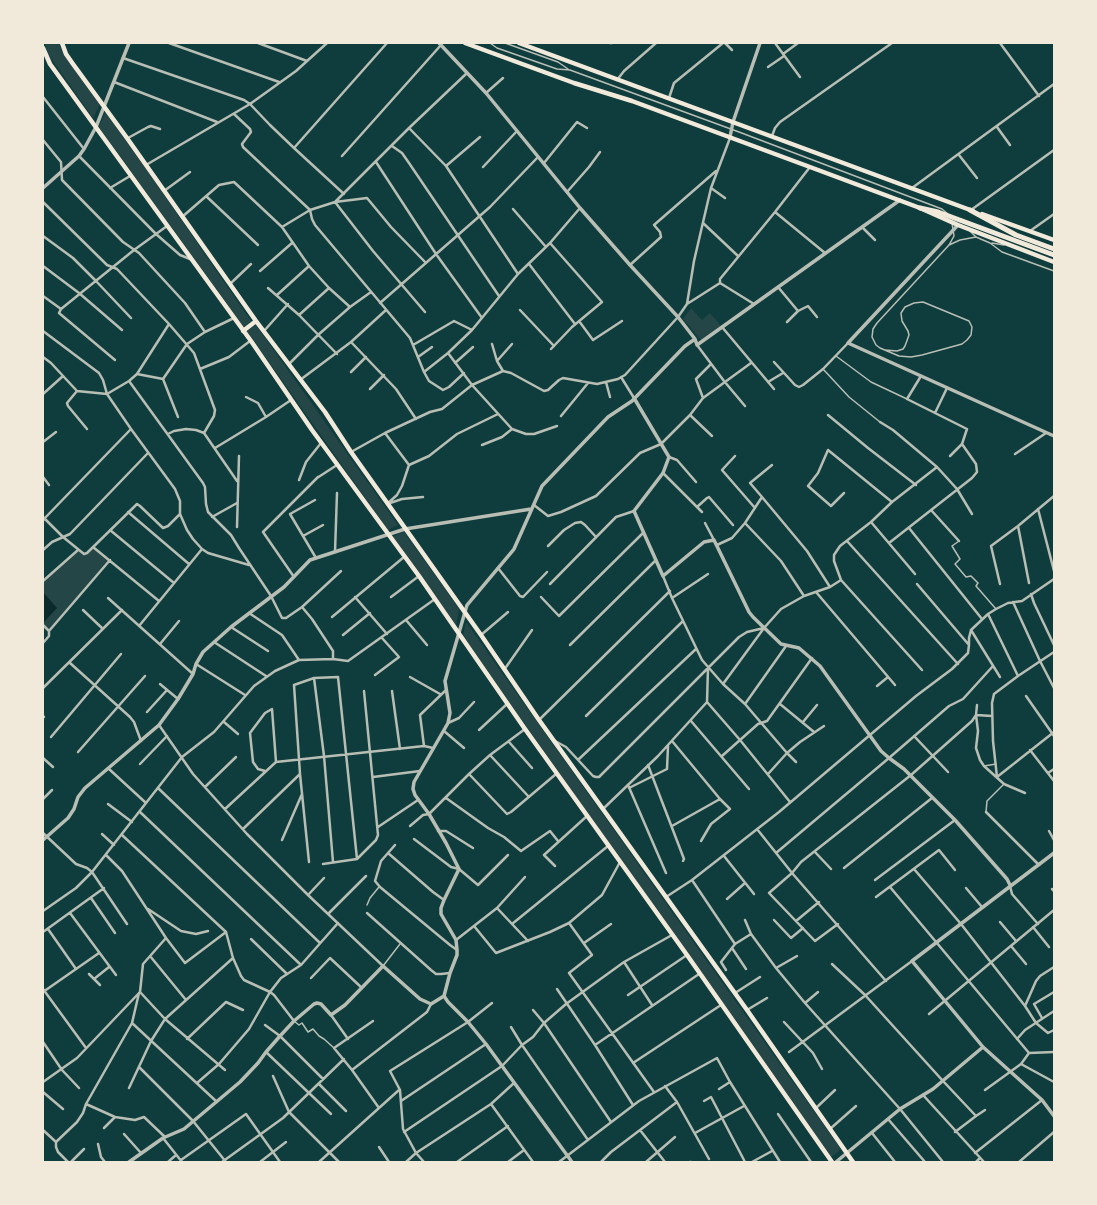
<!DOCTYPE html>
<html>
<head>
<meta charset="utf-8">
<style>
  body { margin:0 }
  #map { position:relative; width:1097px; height:1205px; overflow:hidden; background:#0f3d3e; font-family:Quicksand,sans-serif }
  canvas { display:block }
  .frame { position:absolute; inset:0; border:44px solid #f1e9da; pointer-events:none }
</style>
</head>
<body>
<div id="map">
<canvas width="1097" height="1205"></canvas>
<div class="frame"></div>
</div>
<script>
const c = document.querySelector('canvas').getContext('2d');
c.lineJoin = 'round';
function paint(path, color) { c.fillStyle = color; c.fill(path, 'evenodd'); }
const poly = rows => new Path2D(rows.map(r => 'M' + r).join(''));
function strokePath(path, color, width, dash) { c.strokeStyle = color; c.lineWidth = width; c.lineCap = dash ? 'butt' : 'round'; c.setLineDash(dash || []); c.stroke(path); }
paint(poly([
  [45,43,59,43,61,49,100,104,93,118,48,54],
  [106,111,251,321,244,327,99,127],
  [691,308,702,320,710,313,721,326,711,335,702,340,699,338,683,319],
  [256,325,398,525,388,530,247,331],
  [404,532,459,609,456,626,392,537],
  [93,547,108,560,49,629,43,624,43,581,78,550,84,554],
  [466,622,840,1148,839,1151,831,1157,829,1156,463,636]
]), '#244646');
paint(poly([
  [43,592,57,608,43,623]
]), '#0a2a2b');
strokePath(poly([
  [490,43,497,48,557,69,570,70,739,132,942,209,948,214],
  [505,43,558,62,568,69],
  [970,231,976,237,990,243,1002,252,1054,271],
  [992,243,1004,245],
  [949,245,960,240,976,237],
  [885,350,897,351,903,349,905,346,909,335,908,331,902,321,901,313,905,307,914,303,923,302,969,321,972,327,971,335,967,340,962,344,922,355,911,357,899,356,880,348,876,345,872,337,873,329,877,323,949,245,954,236,952,223],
  [836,356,871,382,907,399],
  [823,369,849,397,880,422],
  [959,541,952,546,960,559,955,564,966,577,971,576,978,583,976,586,996,609],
  [984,766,996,764],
  [986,812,987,801,1004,784],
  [367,905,370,898,379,887],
  [383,966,400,944],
  [294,1021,299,1025,302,1023,308,1032,313,1029,319,1036,324,1039,334,1048]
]), '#b8beb3', 1.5);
strokePath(poly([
  [169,43,279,82],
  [258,43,307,61],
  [610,43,612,43],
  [725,43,732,50],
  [775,43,800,77],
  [1000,43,1039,96],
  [783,54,798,43],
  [123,58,244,100,250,104,270,125,294,148,344,194],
  [768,67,784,56],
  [617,80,624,71,656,43],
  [114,82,217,122],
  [486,93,503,78],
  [43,97,84,149],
  [669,98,674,83,723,43],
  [234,114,250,129,251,132,242,144,243,147,310,210,312,219,315,225,410,338,424,372,429,381,443,390,449,387,464,373],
  [997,127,1010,145],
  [409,128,446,166,518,274],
  [772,136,775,128,780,122,892,43],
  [128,138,148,127,151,126,160,129],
  [43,140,61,162,62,180,123,242,139,253,185,303,205,332],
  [392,146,402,153,409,163,499,296],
  [294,148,387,43],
  [959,155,977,178],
  [79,156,156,234,180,255,190,259],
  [342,156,441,45],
  [376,162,436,254,482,318],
  [544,163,577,122,587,128],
  [146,165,250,104,296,71,327,43],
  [446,166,480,137],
  [483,167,517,131],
  [110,188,130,176],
  [711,188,725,198],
  [912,188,1054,84],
  [164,191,190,172],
  [567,192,589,167,600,152],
  [206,196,258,245],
  [43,202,107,265,117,269,169,324,194,353,215,410,214,416,204,433],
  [513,209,546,247],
  [971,210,1054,150],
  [775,212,825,253],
  [182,217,219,185,234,182,282,227,309,266,329,288,350,307],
  [703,223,738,256],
  [282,227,310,210,335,202,409,128,467,73],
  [862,227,875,240],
  [1030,231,1054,214],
  [43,236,73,258,95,280,131,318],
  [550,243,602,302,572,327,551,349],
  [529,264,575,324],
  [630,265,661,237,660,232,654,225,716,171],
  [43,266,79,293,122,330],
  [260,271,292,243],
  [720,283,754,304],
  [230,284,251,264],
  [778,287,798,311],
  [268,288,299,315,337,354],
  [277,295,309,266],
  [43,296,61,309],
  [380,303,490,207,538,157],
  [687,304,720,283,720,279,775,212,810,167],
  [61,309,134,250,167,226],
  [61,309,59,313,115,360],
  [520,310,554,346],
  [425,312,373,251,335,202,367,198,391,227,426,263],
  [299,315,329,288],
  [579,321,593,340,622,321],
  [787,322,798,311,808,306,817,317],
  [722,327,774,389],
  [43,331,99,373,103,380,107,394,131,429,175,489,180,501,180,514,187,530,193,539,202,549,208,553,249,565],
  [264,331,288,304],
  [351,342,396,389,416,419],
  [492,344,497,361],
  [413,345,454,321,472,330],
  [697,345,724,381,745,406],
  [448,353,472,385,512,429,526,434,534,434,557,426],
  [43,357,51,363,77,391,107,394],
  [418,357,432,347],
  [774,362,795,385,799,387,803,385,823,369,848,343],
  [455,363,473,347],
  [289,364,318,335,350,307,371,292],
  [200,369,229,357,250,341],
  [503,371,497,361,512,344],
  [351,372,366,357],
  [424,372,448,353,472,330,518,274,550,243,580,208],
  [137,374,163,379],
  [921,376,907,399,967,429,962,444,950,456],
  [621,377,634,398],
  [163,379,187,344,205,332,234,318],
  [163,379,178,417],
  [300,380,351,342,386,310],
  [129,381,203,483,205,487,206,504,208,512,231,535,239,548,271,596,282,618,286,618,302,607,341,571],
  [606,382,610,397],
  [768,382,783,373],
  [370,389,384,375],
  [77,391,67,403,68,406,87,429],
  [43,394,63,376],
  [107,394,129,381,137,374,169,324],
  [246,397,258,403,266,417],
  [703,398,696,379,711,364],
  [935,413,947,388],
  [690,415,712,436],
  [828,415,868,448,916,485],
  [561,416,588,383],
  [880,422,893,430,937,467,957,489,972,514],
  [204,433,237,481],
  [385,433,409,465,402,486,397,495,387,504],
  [168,434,174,431,186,429,196,430,204,433],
  [43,442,56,432],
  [482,445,502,437,512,429],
  [215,448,266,417,291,400],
  [351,452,385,433,430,412,442,409,472,385,503,371,511,373,544,391,548,390,559,380,563,378,597,384,618,379,625,375,678,317,687,304,694,261,711,188,730,138],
  [1015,454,1046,433],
  [735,456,722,470,755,508],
  [669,457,677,460,696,482],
  [409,465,429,456,457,434,498,414],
  [663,473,702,512],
  [43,477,49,485],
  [317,478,337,465],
  [299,480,306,462,321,443],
  [844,493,831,506,808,486,818,473,828,450,892,502],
  [762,497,807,551,830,587],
  [315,500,290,514,316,558],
  [390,503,402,499,423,497],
  [534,505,548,516,561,512,596,496,640,453,661,444,690,415,703,398,751,363],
  [697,507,707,498,709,497,733,525],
  [1038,509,1054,571],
  [931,510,959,541],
  [128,512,189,564],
  [43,517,63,537,84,554,87,553,137,504,140,506,163,528,168,526,180,514],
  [212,517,237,503],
  [43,520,131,429],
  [871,522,915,574],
  [705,523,714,540],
  [745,523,781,561,804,596],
  [1018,526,1029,583],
  [237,527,239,456],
  [909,528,982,619],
  [110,530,174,583],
  [303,536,323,525],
  [847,541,958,664],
  [889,543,972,478,977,472,976,464,962,444],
  [717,545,732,538,745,523,762,497,750,483,772,465],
  [548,546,564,530,575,523,581,522,585,525,596,537],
  [93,547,159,601],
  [43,550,52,542,70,534,148,453],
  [335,552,337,493],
  [498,568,520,596,523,597,547,572],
  [663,576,672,598,702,660,723,684,745,704,787,753,796,762],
  [294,577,263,532,318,477],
  [841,580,922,670],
  [43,581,78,550],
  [550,584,616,517,634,511],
  [1000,584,991,546,1018,526,1054,496],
  [816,592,895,685],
  [1031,594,1034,603,1054,645],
  [355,597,387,634],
  [391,597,419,576],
  [541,597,559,616,643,533],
  [108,598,193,674],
  [672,598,708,574],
  [1013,602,1040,661,1054,688],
  [302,607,312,619,333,651,333,659],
  [83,610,103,629],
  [249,613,282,635,299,660],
  [988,614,1018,676],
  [332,617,404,557],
  [406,620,427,645],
  [43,625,49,631],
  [139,626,202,549],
  [231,627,268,651],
  [971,630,1000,677],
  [49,631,110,560],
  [343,635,370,613],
  [481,635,508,612],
  [214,642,266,676],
  [43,643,49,636,49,631],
  [160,644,179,621],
  [969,644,969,638,971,630,988,614,996,609,1008,603,1022,601,1054,579],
  [570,645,656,560],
  [70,663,130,717,134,722,141,741],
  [196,664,245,695],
  [504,670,532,630],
  [375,675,399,657,382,638],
  [410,677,440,694],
  [314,678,324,756,333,862],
  [160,684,178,699],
  [723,684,764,628,781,609,804,596,830,587,841,580,834,561,834,555,840,546,871,522,892,502,937,467],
  [877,686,888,677],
  [43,688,122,610],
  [392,691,400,749],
  [1026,696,1054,736],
  [707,702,740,740,790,802],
  [745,704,786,646],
  [780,704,814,732],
  [977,705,976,715,978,731,976,748,980,760,984,766,1004,784,1025,793],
  [147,712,167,690],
  [976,715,992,716],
  [43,716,44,717],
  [586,716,683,621],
  [539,720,670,591],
  [691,721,749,789],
  [224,722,238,734],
  [803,722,817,705],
  [448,723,459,718,474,702],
  [159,725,193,774,247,834,308,895,383,966],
  [479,730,507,704],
  [444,731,464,748],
  [914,736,948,772],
  [51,737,121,654],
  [555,741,566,747,593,776,596,777,599,777,739,637,747,632,764,628],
  [672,741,720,799,672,826],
  [509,742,532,768],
  [424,746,420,715,446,690],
  [1030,750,1054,781],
  [78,752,145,676],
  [490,755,529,797],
  [722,756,758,724,767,721,812,658],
  [43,758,53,767],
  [579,759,696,649],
  [140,764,167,736],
  [648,765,684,859,683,861],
  [109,769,146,803],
  [265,771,258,769,253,762,250,733,265,713,272,709,276,762],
  [1048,773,1054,769],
  [469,774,507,814,511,812,556,774],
  [768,774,787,753,800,742,824,726],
  [373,777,420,771],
  [997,777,993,741,992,703,994,694,1018,676,1054,652],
  [997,777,1054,732],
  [628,785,666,873],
  [205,787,236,757],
  [158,788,320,943],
  [629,788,667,769,668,746],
  [446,798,488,828,504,837,521,851,550,831,558,841],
  [43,799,52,790],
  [108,804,132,822],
  [225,809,276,762,424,746,433,748],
  [603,809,658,756,707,702,708,668],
  [140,812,301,965],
  [986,812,1039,865],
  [410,826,423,815,429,814,469,774,490,755,525,729],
  [378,827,418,800],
  [243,829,300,774],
  [757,829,792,873,886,981],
  [438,831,446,831,473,848],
  [1049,831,1054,840],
  [43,833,76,864,87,868,92,872,127,924],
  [102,834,114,845],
  [122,835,226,932],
  [414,839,451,867,459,869,478,885,508,855],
  [282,840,302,794],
  [701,841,711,824,730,809,720,799],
  [395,845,381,861,375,881,380,887,450,945,457,950],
  [815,852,831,869],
  [388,853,433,892,444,900],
  [776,853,889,758,949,706,963,699,993,666],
  [106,855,122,871,166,938,185,963,226,932],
  [724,856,754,894],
  [309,862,300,774,294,685,314,678,338,677,357,859],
  [323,864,357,859,376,840,378,835,364,691],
  [555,866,544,855,587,816],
  [844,868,932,798],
  [914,869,961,924,1025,1006,1036,1023,1048,1033,1054,1030],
  [692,880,735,944],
  [875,880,955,820],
  [1010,886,1012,894,1038,924],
  [890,887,1029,1053],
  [966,888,982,907],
  [1052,889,1054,891],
  [308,895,324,878],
  [666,897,692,880,779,812,916,696,952,669,968,653,969,645,917,584],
  [876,897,939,850,955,870],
  [91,898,115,933],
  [727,899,745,883],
  [497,908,528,941],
  [148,909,181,931,196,934,208,931],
  [43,911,76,888,92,872,182,757,214,732,254,686,275,671,299,660,333,659,348,661,435,599],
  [70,913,116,975],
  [367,913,431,970,436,974,441,974,450,973],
  [328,914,366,876],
  [745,920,751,934,776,968,805,1003,900,1109,943,1162],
  [774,920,791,938,803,928],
  [796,921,819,902],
  [1000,922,1016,941],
  [569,923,592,955,569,973,654,1092],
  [512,924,608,846],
  [838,924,815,941,769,893,792,873,801,862,911,775,972,721,976,715],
  [474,926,496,953,550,932,569,923,602,895,620,862],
  [1033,927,1049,947],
  [48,929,76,969],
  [43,932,104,888],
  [226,932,233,958,241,976,244,980,270,992,274,995,294,1021],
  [251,939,287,974],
  [456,940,497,908,525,877],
  [584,943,611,924],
  [1011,946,1026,964],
  [732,948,746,969],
  [150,956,186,1000],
  [624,962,652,1005],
  [832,964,865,995,943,1081,976,1116,955,1132],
  [776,968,797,956],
  [726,970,721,962,735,944,751,934],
  [89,974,94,979],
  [311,978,330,958,362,988],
  [100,985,94,979,109,967],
  [43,989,86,1048],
  [557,989,595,1045,633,1105],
  [43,992,99,953],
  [140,992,165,1019,225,1070],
  [735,993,760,977],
  [628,995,687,955],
  [805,1003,818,992],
  [1025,1006,1036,981,1040,976,1054,967],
  [533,1010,544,1023,611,1122],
  [747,1010,767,998],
  [929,1014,1054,910],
  [331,1015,348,1039],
  [1042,1018,1034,1004,1054,992],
  [373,1021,334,1048,352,1070,379,1108],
  [784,1022,813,1053,822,1069],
  [132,1023,217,1102],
  [265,1025,280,1036,323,1079],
  [511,1027,522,1045,588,1140],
  [187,1039,226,1002,243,1010],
  [1017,1039,1025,1030,1054,1011],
  [43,1042,62,1070,79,1088],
  [595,1045,699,974],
  [266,1052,331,1114],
  [789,1052,912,961],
  [633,1063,721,1005],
  [1021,1064,1054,1082],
  [139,1067,193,1121,226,1162],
  [352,1070,427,1012,431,1004],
  [273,1076,289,1112,339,1162],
  [43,1082,77,1058,140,992,143,964,166,938],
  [197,1083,219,1064,249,1029,270,992,281,978,301,965,338,923],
  [319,1084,346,1111],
  [665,1086,677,1102,709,1159],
  [129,1088,151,1041,165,1019,233,958],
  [719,1089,730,1082],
  [985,1090,1021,1064,1029,1053,1054,1052],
  [43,1092,63,1109],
  [923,1095,984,1162],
  [401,1101,486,1044],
  [704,1101,711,1097,745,1162],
  [86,1104,115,1117,135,1120,144,1117,165,1137],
  [491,1104,533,1162],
  [816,1108,835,1090],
  [778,1114,811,1162],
  [976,1116,985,1110],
  [888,1119,925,1162],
  [104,1128,115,1117],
  [830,1129,856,1106],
  [43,1130,56,1142,56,1147,58,1152,68,1162],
  [640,1130,665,1162],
  [404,1132,502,1066,522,1045,533,1037,544,1023,566,1004,624,962,672,935],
  [695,1133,744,1106],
  [872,1133,895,1162],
  [124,1134,141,1153],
  [163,1138,182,1162],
  [56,1142,77,1122,83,1113,86,1104,132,1023,139,993],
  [98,1144,101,1157,105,1162],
  [379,1147,389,1162],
  [975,1153,1042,1100],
  [181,1160,246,1114,280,1162],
  [71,1162,84,1149],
  [168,1162,176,1155],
  [222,1162,283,1118,344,1059],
  [260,1162,286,1142],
  [319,1162,399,1090],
  [406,1162,416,1153,491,1104,514,1083],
  [424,1162,416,1153,403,1129,400,1090,390,1071,468,1022,492,1003],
  [457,1162,508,1126],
  [508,1162,524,1150],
  [559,1162,639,1101,717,1058,730,1082,780,1162],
  [601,1162,611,1152,677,1102],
  [646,1162,675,1137],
  [690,1162,691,1162],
  [752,1162,772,1151],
  [976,1162,980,1158],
  [1019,1162,1054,1132]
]), '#b8beb3', 2.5);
strokePath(poly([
  [439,43,486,93,580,208,630,265,678,317,695,339,697,345,900,200],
  [730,137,733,122,760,43],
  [43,188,79,156,84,149,96,127,129,43],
  [958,225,848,343,1054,436],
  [634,398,669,457,663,473,634,511,663,576,704,542,714,540,749,612,753,617,781,644,799,648,820,666,881,751,889,758,904,769,955,820,1007,879,1010,885],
  [43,840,68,818,74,809,78,797,85,788,159,725,178,699,193,674,196,664,203,652,231,627,284,587,310,560,405,529,531,509],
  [1054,853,912,961,983,1047,1042,1100,1054,1116],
  [129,1162,163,1138,184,1129,240,1082,258,1063,266,1052,280,1036,294,1021,314,1004,317,1003,321,1004,331,1015,345,1005,383,966,420,999,431,1004,444,996],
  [572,1162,486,1044,468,1022,448,1002,444,996,450,973,457,955,457,950,456,940,441,914,441,908,444,900,459,869,446,843,429,814,415,795,413,789,414,782,448,723,450,713,445,681,467,605,514,549,542,486,608,417,632,401,685,346,695,339],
  [836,1162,900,1109,933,1089,983,1047]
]), '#b8beb3', 3.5);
strokePath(poly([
  [62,43,66,54,73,64,127,138,256,321,325,412,351,452,481,635,539,720,747,1010,853,1162],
  [465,43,574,83,632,101,810,167,920,208,958,225,1054,262],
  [519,43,973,211],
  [43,48,50,64,58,75,251,341,312,430,419,576,525,729,687,955,832,1162],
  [982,214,1054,240],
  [243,331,256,321]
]), '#f1e9da', 4.5);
strokePath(poly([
  [920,208,938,212,1054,255],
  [970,210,1016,235,1054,249]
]), '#f1e9da', 5);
</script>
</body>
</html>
